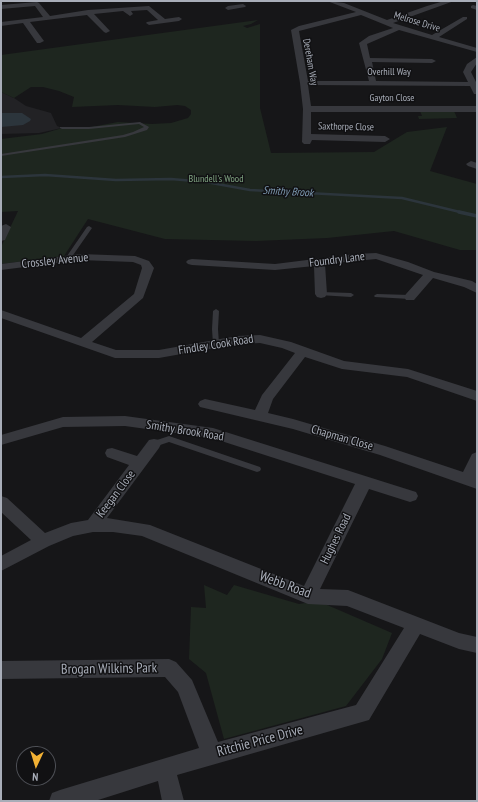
<!DOCTYPE html>
<html>
<head>
<meta charset="utf-8">
<style>
  body { margin:0 }
  #map { position:relative; width:478px; height:802px; overflow:hidden; background:#161618; font-family:"PT Sans Narrow",sans-serif }
  canvas { display:block }
  .frame { position:absolute; inset:0; border:2px solid #a8adb8; pointer-events:none }
  .north { position:absolute; left:16px; top:746px; width:40px; height:40px; box-sizing:border-box; background:#111113; border:1px solid #4d4f55; border-radius:50%; rotate:184deg; font-size:11px; font-weight:700; line-height:16px; text-align:center; color:#a8adb8 }
  .north::after { content:''; display:block; margin:auto; width:14px; height:18px; background:#f2b134; clip-path:polygon(50% 0,100% 100%,50% 72%,0 100%) }
</style>
</head>
<body>
<div id="map">
<canvas width="478" height="802"></canvas>
<div class="frame"></div>
<div class="north">N</div>
</div>
<script>
const c = document.querySelector('canvas').getContext('2d');
c.lineJoin = 'round';
function paint(path, color) { c.fillStyle = color; c.fill(path, 'evenodd'); }
const poly = rows => new Path2D(rows.map(r => 'M' + r).join(''));
function strokePath(path, color, width, dash) { c.strokeStyle = color; c.lineWidth = width; c.lineCap = dash ? 'butt' : 'round'; c.setLineDash(dash || []); c.stroke(path); }
function label(font, color, halo, rows, align = 'center') {
  c.font = font + ' "PT Sans Narrow",sans-serif'; c.lineWidth = 3; c.setLineDash([]); c.textBaseline = 'middle'; c.strokeStyle = halo; c.fillStyle = color; for (const [text, x, y, turn = 0] of rows) {
    c.save(); c.translate(x, y); c.rotate((+turn || 0) * Math.PI / 180); c.textAlign = isNaN(turn) ? turn : align; if (halo) c.strokeText(text, 0, 0); c.fillText(text, 0, 0); c.restore();
  }
}
paint(poly([
  [1,92,14,98,26,106,51,113,57,126,62,128,39,133,1,134]
]), '#222225');
paint(poly([
  [258,20,251,24,243,26,247,28,260,24,260,108,271,153,374,152,407,132,447,127,430,171,477,184,477,250,460,250,394,231,327,238,256,241,165,239,88,219,64,256,1,264,1,247,18,211,1,212,1,139,42,134,62,128,86,128,118,122,152,124,171,123,188,118,191,114,191,110,185,106,177,105,155,107,118,105,72,107,74,97,59,91,43,87,31,87,14,98,1,92,1,55],
  [420,111,454,111,457,118,419,119,418,116,422,116],
  [204,585,227,595,234,585,299,604,318,601,392,633,382,659,346,706,224,739,206,673,189,659,191,607,206,608]
]), '#1e261f');
paint(poly([
  [1,113,22,113,31,119,30,121,23,125,1,127]
]), '#2c353c');
strokePath(poly([
  [1,177,45,175,116,180,171,179,206,182,250,190,402,198,464,213]
]), '#2c353c', 2.5);
strokePath(poly([
  [459,212,477,216]
]), '#2c353c', 3.5);
paint(poly([
  [140,122,149,127,147,130,125,137,1,156,1,154,123,135,133,132,144,127,139,124,89,129,62,129,60,128,60,127,89,127,140,122],
  [89,226,92,228,71,258,67,258,67,256,87,227,89,226],
  [321,292,351,293,354,295,351,297,319,295,318,294,319,293,321,292],
  [377,294,410,295,413,297,410,299,375,297,374,296,375,295,377,294],
  [216,309,219,311,218,329,219,344,216,346,213,344,212,329,213,311,216,309],
  [169,436,260,467,261,469,260,471,257,472,169,442,154,447,151,446,150,444,151,442,169,436]
]), '#37383d');
paint(poly([
  [327,1,344,3,387,20,427,6,444,1,454,1,393,23,432,35,463,17,467,17,467,19,439,37,477,48,477,52,399,30,367,44,370,58,432,59,436,61,432,63,372,62,376,81,468,82,463,72,467,64,477,57,477,63,471,72,477,84,477,94,474,94,470,86,308,85,311,106,477,106,477,112,311,112,311,134,385,136,390,139,385,142,312,140,310,144,304,144,302,142,303,109,300,83,291,30,299,26,356,12,327,1],
  [361,15,393,28,369,36,359,43,369,81,308,81,299,31,361,15],
  [37,2,39,3,50,16,88,10,149,6,165,19,179,17,182,19,179,21,149,25,146,23,147,22,158,20,147,10,131,11,133,14,130,16,123,11,94,14,110,31,106,33,104,32,87,15,30,22,44,41,40,43,37,43,23,23,1,26,1,22,43,17,35,6,1,9,1,5,37,2],
  [243,4,246,6,245,7,228,10,225,8,228,6,243,4],
  [473,5,477,6,477,10,471,8,471,6,473,5],
  [471,161,477,163,477,169,468,166,466,164,471,161],
  [6,224,11,227,5,240,1,241,1,226,6,224],
  [376,253,408,262,434,272,472,281,477,284,477,293,464,287,433,278,414,300,406,300,404,297,406,294,423,275,376,259,325,264,327,294,325,297,321,298,317,297,315,294,314,266,275,270,192,265,188,264,186,262,188,260,192,259,275,264,355,254,376,253],
  [80,254,135,256,149,261,154,268,143,298,92,342,116,350,159,350,237,336,260,335,291,342,344,361,408,369,477,391,477,401,407,377,342,369,305,357,273,399,268,413,293,419,385,446,463,472,472,454,477,452,477,489,380,455,293,429,200,407,198,404,200,401,205,399,255,410,262,395,295,353,282,348,260,343,237,344,159,358,115,358,1,318,1,310,81,338,134,294,142,268,141,265,133,262,80,260,1,270,1,264,80,254],
  [125,416,213,428,416,492,418,496,416,500,410,502,369,489,320,589,348,590,459,633,477,637,477,653,459,649,420,634,369,720,177,775,184,801,162,801,158,781,95,801,49,801,52,793,60,790,199,748,178,692,165,677,1,679,1,661,169,659,176,662,192,680,218,742,356,705,404,628,347,606,308,604,142,536,113,532,93,532,73,536,49,546,1,571,1,556,31,540,1,512,1,496,7,498,45,533,71,523,88,520,129,465,107,457,105,453,107,449,112,448,137,456,149,440,154,439,159,440,161,444,159,448,107,518,150,525,304,586,355,484,212,438,125,426,63,427,1,445,1,435,63,417,125,416]
]), '#37383d');
label('10px', '#a8adb8', '#111113', [
  ["Melrose Drive",417,22,17],
  ["Dereham Way",310,62,80],
  ["Overhill Way",389,72],
  ["Gayton Close",392,98],
  ["Saxthorpe Close",346,127,1]
]);
label('10px', '#7fa381', '#111113', [
  ["Blundell's Wood",216,179]
]);
label('italic 11px', '#7f9bb3', '#111113', [
  ["Smithy Brook",288,192,3]
]);
label('12px', '#a8adb8', '#111113', [
  ["Foundry Lane",337,260,-7],
  ["Crossley Avenue",55,261,-6],
  ["Findley Cook Road",216,345,-9],
  ["Smithy Brook Road",185,431,9],
  ["Chapman Close",342,438,16],
  ["Keegan Close",116,494,-53],
  ["Hughes Road",336,539,-64]
]);
label('14px', '#a8adb8', '#111113', [
  ["Webb Road",285,585,20],
  ["Brogan Wilkins Park",109,669,-1],
  ["Ritchie Price Drive",260,741,-15]
]);
</script>
</body>
</html>
